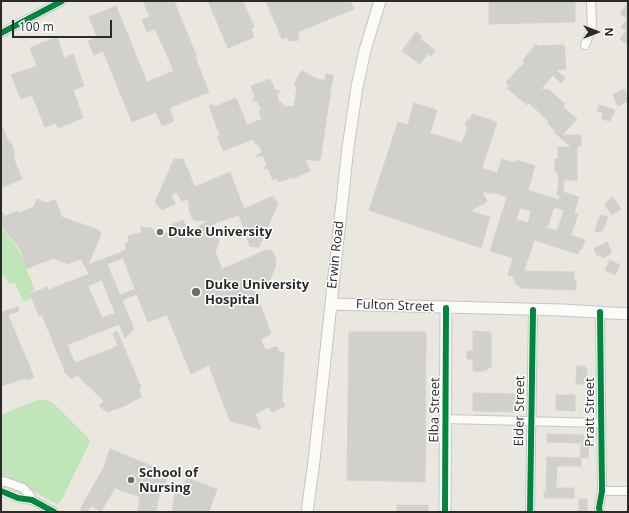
<!DOCTYPE html>
<html>
<head>
<meta charset="utf-8">
<style>
  body { margin:0 }
  #map { position:relative; width:629px; height:513px; overflow:hidden; background:#e9e7e0; font-family:"Open Sans",sans-serif }
  canvas { display:block }
  .frame { position:absolute; inset:0; border:2px solid #2a2a2a; pointer-events:none }
  .north { position:absolute; left:577px; top:12px; width:40px; height:40px; -webkit-text-stroke:3px #fff; paint-order:stroke; rotate:90deg; font-size:11px; font-weight:700; line-height:16px; text-align:center; color:#2a2a2a }
  .north::after { content:''; display:block; margin:auto; width:14px; height:18px; background:#2a2a2a; clip-path:polygon(50% 0,100% 100%,50% 72%,0 100%) }
  .scale { position:absolute; left:12px; top:20px; width:100px; height:18px; box-sizing:border-box; border:2px solid #2a2a2a; border-top:0; padding-left:5px; font-size:12px; line-height:14px; white-space:nowrap; color:#2a2a2a; -webkit-text-stroke:3px #fff; paint-order:stroke }
</style>
</head>
<body>
<div id="map">
<canvas width="629" height="513"></canvas>
<div class="frame"></div>
<div class="north">N</div>
<div class="scale">100 m</div>
</div>
<script>
const c = document.querySelector('canvas').getContext('2d');
c.lineJoin = 'round';
function paint(path, color) { c.fillStyle = color; c.fill(path, 'evenodd'); }
const poly = rows => new Path2D(rows.map(r => 'M' + r).join(''));
function strokePath(path, color, width, dash) { c.strokeStyle = color; c.lineWidth = width; c.lineCap = dash ? 'butt' : 'round'; c.setLineDash(dash || []); c.stroke(path); }
function label(font, color, halo, rows, align = 'center') {
  c.font = font + ' "Open Sans",sans-serif'; c.lineWidth = 3; c.setLineDash([]); c.textBaseline = 'middle'; c.strokeStyle = halo; c.fillStyle = color; for (const [text, x, y, turn = 0] of rows) {
    c.save(); c.translate(x, y); c.rotate((+turn || 0) * Math.PI / 180); c.textAlign = isNaN(turn) ? turn : align; if (halo) c.strokeText(text, 0, 0); c.fillText(text, 0, 0); c.restore();
  }
}
paint(poly([
  [1,225,19,251,35,290,29,293,31,299,24,302,15,283,10,284,1,273],
  [37,400,46,400,53,403,88,438,90,442,61,501,57,504,20,484,1,479,1,415]
]), '#c0e5b8');
const building = poly([
  [143,1,174,1,197,57,195,57,209,92,169,108,174,121,162,126,156,112,132,122,103,51,94,55,88,41,97,37,89,17,116,6,147,82,174,71,155,29,147,32,142,20,150,17,143,1],
  [208,1,243,1,254,27,251,28,254,37,228,48,208,1],
  [266,1,350,1,354,9,298,32,299,40,288,41,288,37,282,39,266,1],
  [489,1,575,1,575,22,489,24,489,1],
  [628,3,628,45,620,39,626,31,621,27,627,19,620,13,628,3],
  [416,32,422,36,420,39,435,50,431,56,428,54,420,64,402,51,416,32],
  [57,37,64,58,73,54,84,86,73,90,83,118,58,128,56,123,45,127,32,95,21,99,11,75,37,66,30,48,57,37],
  [536,44,538,46,564,45,566,69,556,70,565,78,561,83,553,75,541,89,549,90,564,103,564,108,577,119,562,135,581,135,581,146,577,146,577,180,564,180,563,192,579,197,574,213,578,214,571,235,585,240,582,249,579,250,578,254,534,240,524,271,574,272,574,281,576,281,576,290,520,288,520,286,517,285,513,276,508,275,513,258,490,251,507,197,492,192,491,194,482,191,487,202,470,211,490,217,481,248,369,210,398,122,408,125,414,103,437,110,430,133,462,143,468,127,465,126,468,119,470,120,472,114,497,122,482,168,497,173,502,159,516,163,517,160,535,166,528,190,559,200,560,195,557,195,559,180,558,180,558,172,555,172,555,159,558,159,558,147,571,147,554,132,556,131,548,124,549,122,529,103,527,105,507,88,509,85,506,82,525,62,523,60,536,44],
  [554,207,564,210,557,231,547,228,554,207],
  [520,208,531,211,528,223,516,219,520,208],
  [303,71,317,79,325,80,326,74,333,75,320,161,305,159,310,171,292,179,292,177,279,182,277,178,273,180,268,169,263,168,267,165,263,156,256,156,262,152,258,144,256,144,253,139,223,151,217,136,220,135,209,106,213,104,214,107,236,98,247,125,262,119,259,112,261,109,257,101,252,101,255,97,251,86,270,79,275,90,280,91,277,95,279,102,282,103,284,107,294,106,297,87,294,86,295,83,299,74,303,71],
  [624,89,628,97,628,101,618,106,613,95,624,89],
  [599,105,615,110,610,121,602,119,603,113,597,111,599,105],
  [1,124,7,138,12,144,14,150,14,159,22,179,1,188,1,124],
  [174,159,183,159,195,187,230,172,244,209,273,196,278,203,259,247,250,246,239,215,215,223,213,230,219,240,218,245,215,251,222,269,264,251,272,250,276,259,275,268,268,285,263,287,254,287,271,334,261,339,265,350,275,347,278,348,279,352,284,352,282,400,285,406,272,412,269,407,255,414,261,429,230,421,209,365,191,374,167,315,148,322,137,294,122,300,134,329,125,338,119,324,67,345,75,363,118,346,113,333,117,331,141,387,139,388,141,397,124,406,108,412,99,406,104,401,77,375,72,379,64,372,65,371,42,315,39,316,30,294,47,287,48,290,89,274,81,259,67,264,53,258,26,269,21,251,1,224,1,211,5,216,18,211,19,213,34,207,37,199,46,203,53,200,56,201,62,217,99,230,101,235,88,265,126,250,125,244,129,242,128,236,142,232,140,227,152,228,156,235,173,231,171,225,183,220,190,233,207,221,194,220,190,213,188,199,182,201,176,192,171,195,175,204,162,210,155,202,174,159],
  [123,258,135,289,120,295,107,264,123,258],
  [102,280,115,313,102,318,88,286,102,280],
  [613,197,621,209,612,215,604,204,613,197],
  [601,215,608,217,603,230,602,229,601,232,595,231,599,218,600,218,601,215],
  [607,242,612,252,610,253,610,254,602,258,601,254,597,256,594,249,607,242],
  [610,260,620,265,615,275,605,270,610,260],
  [18,307,19,311,8,315,34,377,26,380,26,378,1,386,1,312,18,307],
  [473,331,491,332,491,367,488,367,488,370,484,370,484,371,473,371,473,359,467,359,467,351,473,351,473,331],
  [349,332,426,332,425,482,347,480,349,332],
  [577,366,585,366,585,369,587,369,587,380,584,380,584,384,576,384,577,366],
  [473,393,515,394,515,412,473,411,473,393],
  [556,395,575,395,575,411,556,410,556,395],
  [547,434,584,435,584,443,547,442,547,434],
  [581,444,589,444,588,458,580,457,581,444],
  [110,449,169,473,162,491,160,491,156,512,138,512,140,497,115,488,101,511,91,506,87,512,84,512,80,509,104,467,110,449],
  [547,457,581,458,581,466,557,466,556,488,574,488,574,498,544,498,544,492,546,492,547,457],
  [187,478,217,489,209,512,172,512,175,493,179,494,187,478],
  [579,499,587,499,587,512,579,512,579,499],
  [397,505,428,505,428,512,397,512,397,505]
]);
paint(building, '#d2d0cb');
strokePath(building, '#d4d2cc', 1);
const street = poly([
  [1,33,62,1],
  [585,45,592,27,591,1],
  [600,312,602,491,599,508,600,512],
  [446,419,601,423],
  [1,481,6,482,23,488,29,494,32,500],
  [1,491,18,498,32,500,54,512],
  [602,491,628,491],
  [530,512,533,310]
]);
const secondary = poly([
  [331,304,562,310,628,314],
  [307,512,314,461,348,147,357,87,365,50,380,1],
  [445,512,446,308]
]);
strokePath(street, '#c6c5c5', 10);
strokePath(secondary, '#c6c5c5', 13);
strokePath(street, '#fcfbfa', 8);
strokePath(secondary, '#fcfbfa', 11);
strokePath(poly([
  [1,33,62,1],
  [600,312,602,491,599,508,600,512],
  [1,491,18,498,32,500,54,512],
  [445,512,446,308],
  [530,512,533,310]
]), '#00873e', 6);
for (const [x, y, r, color] of [
  [160,232,4,"#6d6c6a"],
  [196,292,5,"#6d6c6a"],
  [131,480,4,"#6d6c6a"]
]) { const dot = new Path2D(); dot.arc(x, y, r, 0, 2 * Math.PI); c.fillStyle = color; c.fill(dot); strokePath(dot, '#fff', 1.5); }
label('bold 13px', '#2a2a2a', '#fff', [
  ["Duke University",168,232],
  ["Duke University",205,285],
  ["Hospital",205,300],
  ["School of",139,473],
  ["Nursing",139,488]
], 'left');
label('13px', '#2a2a2a', '#fff', [
  ["Erwin Road",336,255,-84],
  ["Fulton Street",395,306,2],
  ["Elba Street",435,410,-89],
  ["Elder Street",520,411,-89],
  ["Pratt Street",590,412,-90]
]);
</script>
</body>
</html>
